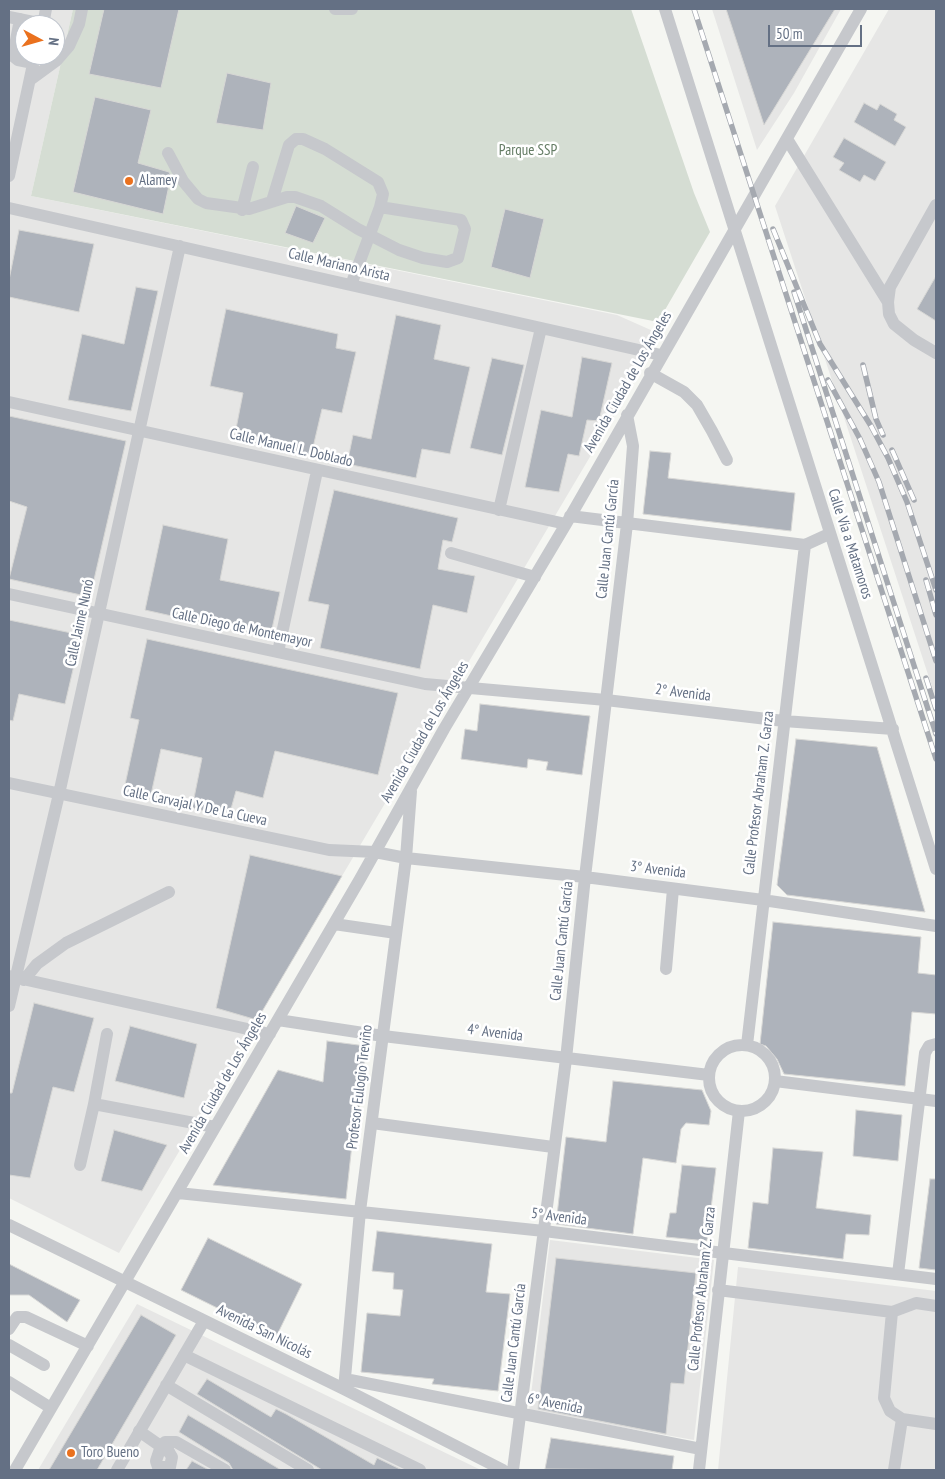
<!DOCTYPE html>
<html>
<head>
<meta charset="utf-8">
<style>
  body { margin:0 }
  #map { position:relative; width:945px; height:1479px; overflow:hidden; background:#f5f6f2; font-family:"PT Sans Narrow",sans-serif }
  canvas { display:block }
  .frame { position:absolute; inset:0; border:10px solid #647084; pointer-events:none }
  .north { position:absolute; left:15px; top:15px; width:50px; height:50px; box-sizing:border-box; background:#fff; border:1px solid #c1c6ce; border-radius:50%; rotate:96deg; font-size:14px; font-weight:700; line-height:20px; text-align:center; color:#647084 }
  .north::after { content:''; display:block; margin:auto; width:18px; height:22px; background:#ea711e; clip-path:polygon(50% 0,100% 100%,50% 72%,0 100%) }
  .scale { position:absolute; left:768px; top:25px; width:94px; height:22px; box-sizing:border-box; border:2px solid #647084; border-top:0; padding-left:6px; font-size:15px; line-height:18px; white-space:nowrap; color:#647084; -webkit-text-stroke:4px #fff; paint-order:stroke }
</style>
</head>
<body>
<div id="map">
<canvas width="945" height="1479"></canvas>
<div class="frame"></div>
<div class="north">N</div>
<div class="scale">50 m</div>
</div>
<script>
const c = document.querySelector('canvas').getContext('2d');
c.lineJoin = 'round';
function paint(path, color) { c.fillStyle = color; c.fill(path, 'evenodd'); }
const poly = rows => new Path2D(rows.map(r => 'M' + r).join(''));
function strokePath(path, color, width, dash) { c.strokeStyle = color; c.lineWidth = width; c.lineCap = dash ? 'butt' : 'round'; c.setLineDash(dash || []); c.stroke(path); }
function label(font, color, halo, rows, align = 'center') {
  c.font = font + ' "PT Sans Narrow",sans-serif'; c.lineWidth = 5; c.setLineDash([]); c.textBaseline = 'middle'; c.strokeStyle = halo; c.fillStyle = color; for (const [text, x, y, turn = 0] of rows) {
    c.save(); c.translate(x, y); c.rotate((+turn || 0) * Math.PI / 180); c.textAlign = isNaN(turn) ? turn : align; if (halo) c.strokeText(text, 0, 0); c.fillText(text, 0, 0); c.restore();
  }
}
paint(poly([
  [9,9,73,9,31,196,617,315,662,335,119,1253,9,1198],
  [25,25,55,25,55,55,25,55],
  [712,9,841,9,794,93,757,150],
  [889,9,936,9,936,699,775,206],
  [550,1240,714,1260,694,1440,529,1411],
  [738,1267,936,1291,936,1470,718,1470],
  [137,1304,481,1470,38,1470]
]), '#e6e6e5');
paint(poly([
  [73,9,631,9,694,193,710,232,658,322,31,196]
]), '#d5ddd3');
const building = poly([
  [104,9,179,9,161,88,89,74,104,9],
  [726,9,835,9,764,125,726,9],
  [227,73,271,83,263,130,216,123,227,73],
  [95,97,151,110,138,163,169,172,171,176,163,214,73,192,95,97],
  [864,103,877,110,880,104,897,114,894,120,906,127,895,146,854,122,864,103],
  [844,138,886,162,875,181,864,175,860,182,839,170,844,163,833,157,844,138],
  [296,206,325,218,313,243,285,233,296,206],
  [505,209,544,219,530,278,491,267,505,209],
  [19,230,94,244,79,312,9,297,9,280,19,230],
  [936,276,936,321,917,309,936,276],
  [136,287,158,291,131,411,68,400,82,334,124,344,136,287],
  [226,309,338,334,336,348,356,352,342,413,322,409,311,456,234,439,243,393,210,386,226,309],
  [396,315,441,325,434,359,470,367,450,454,422,449,416,478,347,464,353,435,371,439,396,315],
  [582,357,612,363,599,421,587,420,579,456,568,454,559,492,525,487,541,410,572,417,582,357],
  [492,358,524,365,502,455,470,448,492,358],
  [9,416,126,441,90,597,9,579,27,507,9,501,9,416],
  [650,451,671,453,668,478,795,493,791,531,643,514,650,451],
  [334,490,458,518,452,542,443,540,438,569,475,576,467,613,433,605,420,669,320,648,329,605,308,601,334,490],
  [163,525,228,539,220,580,280,592,270,638,145,610,163,525],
  [9,620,81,635,65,704,19,694,13,721,9,720,9,620],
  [147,639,398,693,378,775,275,751,263,798,236,791,229,816,192,808,202,758,161,749,150,799,123,794,139,720,130,718,147,639],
  [480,704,590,716,582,775,546,770,548,762,528,759,527,768,461,759,465,729,477,731,480,704],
  [796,739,877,747,925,912,787,895,777,885,796,739],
  [250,855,342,876,257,1020,216,1008,250,855],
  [773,922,921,937,918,973,936,975,936,1014,912,1012,905,1086,784,1074,777,1059,766,1046,760,1044,773,922],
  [34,1003,94,1018,74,1092,53,1087,30,1178,9,1175,9,1093,12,1093,34,1003],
  [130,1026,197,1044,184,1098,115,1081,130,1026],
  [327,1041,366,1046,358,1121,360,1122,358,1136,353,1135,346,1199,213,1185,278,1070,323,1082,327,1041],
  [613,1081,702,1090,711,1111,709,1125,686,1123,681,1129,676,1163,643,1158,633,1234,556,1224,566,1137,606,1142,613,1081],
  [856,1110,902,1115,898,1161,853,1156,856,1110],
  [114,1130,167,1145,142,1191,101,1181,114,1130],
  [773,1148,823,1152,816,1208,871,1215,869,1235,846,1234,843,1259,748,1248,753,1202,768,1204,773,1148],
  [682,1165,716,1168,707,1241,666,1237,670,1213,676,1213,682,1165],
  [930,1179,936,1179,936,1270,919,1268,930,1179],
  [377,1231,492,1244,486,1292,510,1294,498,1391,432,1384,434,1379,361,1372,367,1313,400,1316,403,1290,393,1289,394,1273,372,1271,377,1231],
  [208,1238,302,1284,276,1337,181,1290,208,1238],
  [556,1258,696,1273,684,1384,671,1383,666,1434,538,1409,556,1258],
  [9,1264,80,1300,67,1322,29,1295,9,1295,9,1264],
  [141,1315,176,1335,97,1470,49,1470,141,1315],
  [207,1379,271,1417,276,1409,286,1414,374,1465,377,1458,402,1470,322,1470,197,1394,207,1379],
  [188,1415,281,1470,233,1470,229,1463,179,1432,188,1415],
  [551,1438,674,1456,672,1470,545,1469,551,1438],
  [192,1461,209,1470,186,1470,192,1461]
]);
paint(building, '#aeb3bb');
strokePath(building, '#d7d7d5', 1);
strokePath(poly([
  [335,9,352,9],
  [665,9,936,869],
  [9,17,43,24],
  [20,19,13,56,18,60,33,63],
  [43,25,46,9],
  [30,80,56,61,69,46,79,24,82,9],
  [787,139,888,302],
  [168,153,183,181,198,199,206,203,249,209,287,197,295,197,321,206,358,229,399,250,423,258,447,262,458,258,465,229,461,220,380,207],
  [9,176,35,55],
  [272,201,289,145,296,139,303,139,325,149,378,182,383,194,380,207,351,285],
  [936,205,890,287,888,302,889,314,894,324,914,340,936,353],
  [9,208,661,355],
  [242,210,253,167],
  [650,373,684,392,697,405,712,431,727,460],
  [9,402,566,524],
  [499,510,541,328],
  [570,516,805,545,829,534],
  [451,553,535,577],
  [9,594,425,684,606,700,784,721,893,729],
  [278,652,317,471],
  [9,783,329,850,375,852,406,858,585,877,763,900,936,926],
  [334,924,396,933],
  [666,969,673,889],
  [9,976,270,1034],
  [24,980,37,964,66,943,169,892],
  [9,1006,59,794,180,246],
  [278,1020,383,1036,709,1075],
  [107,1034,94,1104,215,1127],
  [747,1045,805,545],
  '709 1078a33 33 0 1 1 66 0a33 33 0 1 1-66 0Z',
  [775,1081,936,1101],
  [372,1123,553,1147],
  [80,1165,94,1104],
  [178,1193,544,1231,936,1279],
  [9,1225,344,1389,503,1470],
  [898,1274,925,1053,929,1046,936,1044],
  [718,1290,892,1312,916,1303,936,1306],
  [892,1312,884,1398,890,1411,902,1419,936,1424],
  [9,1329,17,1317,26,1317,88,1346],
  [9,1345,44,1365],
  [184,1355,420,1470],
  [345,1379,701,1449],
  [9,1382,51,1408],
  [166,1385,308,1470],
  [344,1389,360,1211,406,858,411,791],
  [139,1431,169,1452],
  [15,1470,360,879,444,729,566,524,861,9],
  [117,1470,204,1321],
  [513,1470,566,1059,585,877,627,524,633,446,627,415],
  [699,1470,739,1111],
  [894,1470,902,1419]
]), '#c6c8cc', 12);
const rail = poly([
  [694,9,936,759],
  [773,229,820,344,871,426,888,458,907,502,936,590],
  [794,292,936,734],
  [863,365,876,419,883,435],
  [828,380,860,439,879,482,936,661],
  [892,450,914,500],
  [926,580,936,615],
  [926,678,936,709]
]);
strokePath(rail, '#a5a9b0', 5.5);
strokePath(rail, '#fff', 4, [11]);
strokePath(poly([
  [169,1452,172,1457,170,1467,158,1467,156,1461,161,1446,165,1442,176,1442,225,1470]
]), '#c6c8cc', 12);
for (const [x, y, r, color] of [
  [129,181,5,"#ea711e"],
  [71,1453,5,"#ea711e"]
]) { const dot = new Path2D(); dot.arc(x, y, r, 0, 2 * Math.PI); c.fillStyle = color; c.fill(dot); strokePath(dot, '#fff', 2); }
label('15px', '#637b63', '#fff', [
  ["Parque SSP",528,151]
]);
label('15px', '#647084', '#fff', [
  ["Alamey",139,181],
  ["Toro Bueno",81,1453]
], 'left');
label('15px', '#647084', '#fff', [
  ["Calle Mariano Arista",339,265,13],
  ["Avenida Ciudad de Los Ángeles",628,382,-60],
  ["Calle Manuel L. Doblado",291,448,13],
  ["Calle Juan Cantú García",608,539,-84],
  ["Calle Vía a Matamoros",850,544,72],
  ["Calle Jaime Nunó",80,623,-78],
  ["Calle Diego de Montemayor",242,628,12],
  ["2° Avenida",683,693,7],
  ["Avenida Ciudad de Los Ángeles",425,732,-60],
  ["Calle Profesor Abraham Z. Garza",759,793,-83],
  ["Calle Carvajal Y De La Cueva",195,806,12],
  ["3° Avenida",658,870,7],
  ["Calle Juan Cantú García",562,941,-84],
  ["4° Avenida",495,1033,7],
  ["Avenida Ciudad de Los Ángeles",223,1083,-60],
  ["Profesor Eulogio Treviño",360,1087,-83],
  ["5° Avenida",559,1217,7],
  ["Calle Profesor Abraham Z. Garza",702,1289,-84],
  ["Avenida San Nicolás",264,1332,26],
  ["Calle Juan Cantú García",514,1343,-83],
  ["6° Avenida",555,1404,11]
]);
</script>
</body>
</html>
